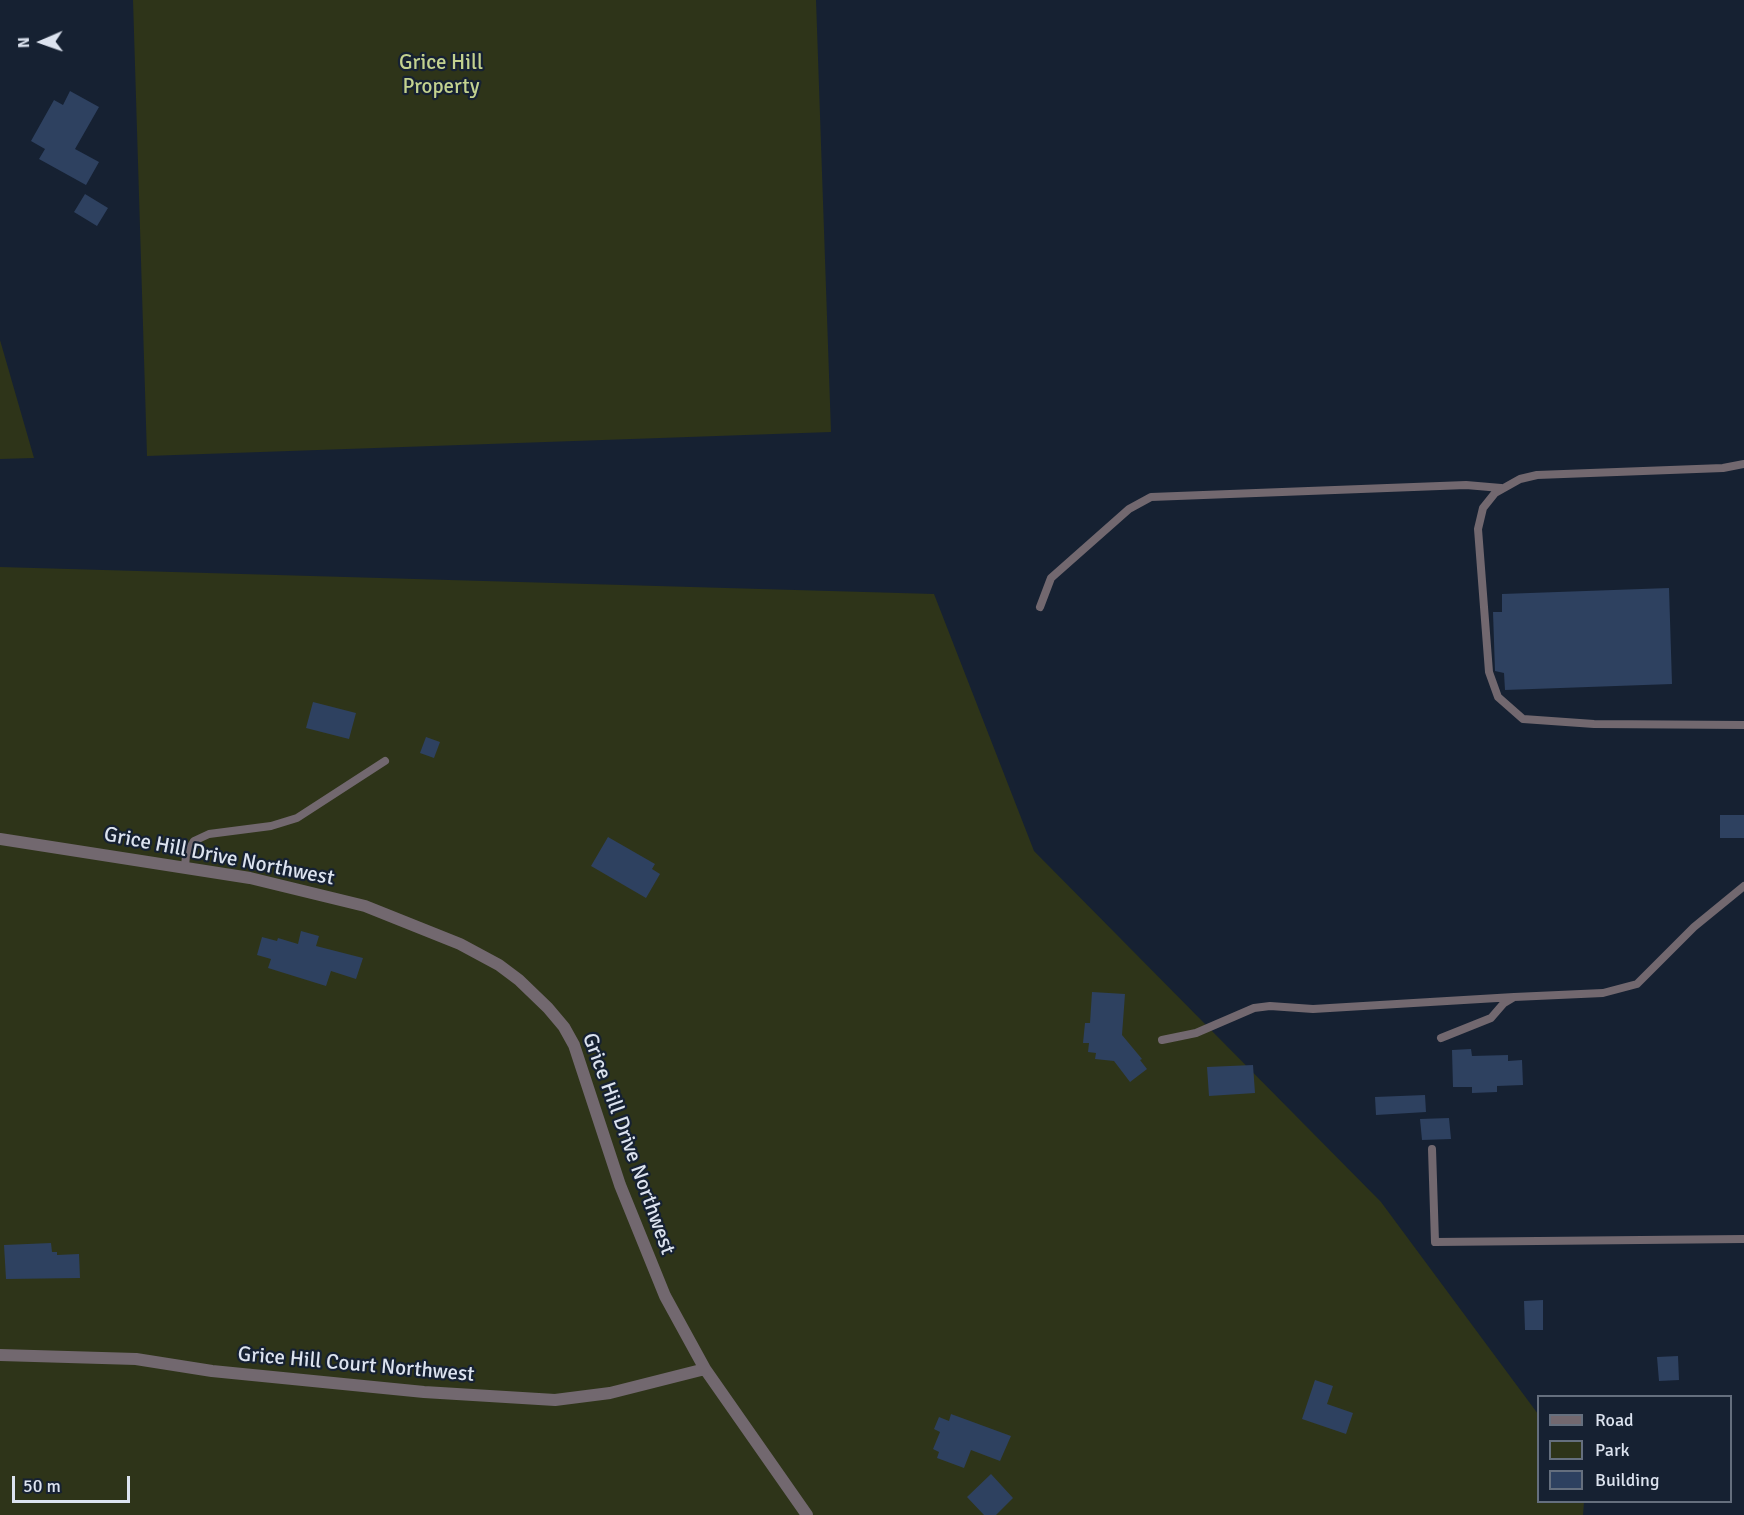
<!DOCTYPE html>
<html>
<head>
<meta charset="utf-8">
<style>
  body { margin:0 }
  #map { position:relative; width:1744px; height:1515px; overflow:hidden; background:#162132; font-family:Signika,sans-serif }
  canvas { display:block }
  .legend { position:absolute; left:1537px; top:1395px; width:195px; height:108px; box-sizing:border-box; background:#162132; border:2px solid #656f7e; margin:0; padding:8px 10px; list-style:none; font-size:18px; color:#dce3ef }
  .legend li { display:flex; align-items:center; gap:12px; height:30px }
  .legend b { width:30px; border:2px solid #656f7e }
  .north { position:absolute; left:12px; top:12px; width:60px; height:60px; -webkit-text-stroke:4px #162132; paint-order:stroke; rotate:268deg; font-size:16px; font-weight:700; line-height:24px; text-align:center; color:#dce3ef }
  .north::after { content:''; display:block; margin:auto; width:21px; height:27px; background:#dce3ef; clip-path:polygon(50% 0,100% 100%,50% 72%,0 100%) }
  .scale { position:absolute; left:12px; top:1476px; width:118px; height:27px; box-sizing:border-box; border:3px solid #dce3ef; border-top:0; padding-left:8px; font-size:18px; line-height:21px; white-space:nowrap; color:#dce3ef; -webkit-text-stroke:4px #162132; paint-order:stroke }
</style>
</head>
<body>
<div id="map">
<canvas width="1744" height="1515"></canvas>
<ul class="legend">
<li><b style="height:8px;background:#72686f"></b>Road</li>
<li><b style="height:16px;background:#2e3419"></b>Park</li>
<li><b style="height:16px;background:#2e4160"></b>Building</li>
</ul>
<div class="north">N</div>
<div class="scale">50 m</div>
</div>
<script>
const c = document.querySelector('canvas').getContext('2d');
c.lineJoin = 'round';
function paint(path, color) { c.fillStyle = color; c.fill(path, 'evenodd'); }
const poly = rows => new Path2D(rows.map(r => 'M' + r).join(''));
function strokePath(path, color, width, dash) { c.strokeStyle = color; c.lineWidth = width; c.lineCap = dash ? 'butt' : 'round'; c.setLineDash(dash || []); c.stroke(path); }
function label(font, color, halo, rows, align = 'center') {
  c.font = font + ' Signika,sans-serif'; c.lineWidth = 4.5; c.setLineDash([]); c.textBaseline = 'middle'; c.strokeStyle = halo; c.fillStyle = color; for (const [text, x, y, turn = 0] of rows) {
    c.save(); c.translate(x, y); c.rotate((+turn || 0) * Math.PI / 180); c.textAlign = isNaN(turn) ? turn : align; if (halo) c.strokeText(text, 0, 0); c.fillText(text, 0, 0); c.restore();
  }
}
paint(poly([
  [133,0,816,0,831,432,147,456],
  [0,340,34,458,0,459],
  [0,567,934,594,1034,851,1381,1202,1538,1414,1538,1502,1584,1502,1583,1515,0,1515]
]), '#2e3419');
paint(poly([
  [70,91,99,107,75,149,99,162,86,185,39,159,45,149,31,141,54,100,63,105],
  [85,194,108,208,97,226,74,212],
  [1669,588,1672,684,1505,690,1504,673,1495,671,1493,612,1502,612,1502,594],
  [313,702,356,713,349,739,306,728],
  [426,737,440,742,434,758,420,753],
  [1720,815,1744,815,1744,838,1720,838],
  [608,837,655,864,652,869,660,874,646,898,591,866],
  [301,931,319,936,316,946,363,958,356,979,331,971,326,986,268,968,271,959,257,955,262,937,277,941,278,938,298,944],
  [1092,992,1125,994,1122,1035,1142,1059,1140,1060,1147,1069,1130,1082,1114,1061,1095,1059,1096,1053,1088,1052,1089,1043,1083,1043,1085,1023,1090,1023],
  [1471,1049,1472,1056,1508,1055,1508,1061,1522,1060,1523,1085,1497,1086,1497,1092,1472,1093,1472,1087,1453,1087,1452,1050],
  [1253,1065,1255,1093,1209,1096,1207,1067],
  [1425,1095,1426,1112,1376,1115,1375,1097],
  [1449,1118,1451,1139,1422,1140,1420,1119],
  [51,1243,52,1252,57,1252,57,1255,79,1254,80,1278,6,1279,4,1245],
  [1543,1300,1543,1330,1525,1330,1524,1301],
  [1678,1356,1679,1380,1659,1381,1657,1357],
  [1315,1380,1333,1386,1327,1404,1353,1413,1346,1434,1302,1419],
  [951,1414,1011,1436,1000,1461,971,1450,964,1468,937,1458,939,1452,933,1449,940,1432,934,1429,939,1417,949,1421],
  [991,1474,1013,1498,996,1515,984,1515,967,1497]
]), '#2e4160');
strokePath(poly([
  [1744,464,1723,468,1537,475,1520,479,1495,493,1483,508,1478,529,1489,672,1498,697,1523,719,1594,724,1744,725],
  [1040,607,1051,578,1129,509,1151,497,1466,485,1501,488],
  [185,867,186,855,194,841,209,834,271,826,297,818,385,761],
  [1441,1038,1491,1018,1504,1003,1514,997,1603,993,1637,984,1694,927,1744,886],
  [1162,1040,1196,1033,1254,1008,1270,1006,1313,1009,1514,997],
  [1432,1149,1435,1242,1744,1239]
]), '#72686f', 8);
strokePath(poly([
  [0,839,250,878,365,906,460,944,499,965,519,980,548,1008,564,1027,574,1045,620,1185,665,1296,705,1369,807,1515],
  [0,1355,136,1359,212,1371,424,1392,555,1400,610,1393,705,1369]
]), '#72686f', 12);
label('21px', '#c3d28f', '#162132', [
  ["Grice Hill",441,63],
  ["Property",441,87]
]);
label('21px', '#dce3ef', '#162132', [
  ["Grice Hill Drive Northwest",219,857,11],
  ["Grice Hill Drive Northwest",628,1144,70],
  ["Grice Hill Court Northwest",356,1365,5]
]);
</script>
</body>
</html>
